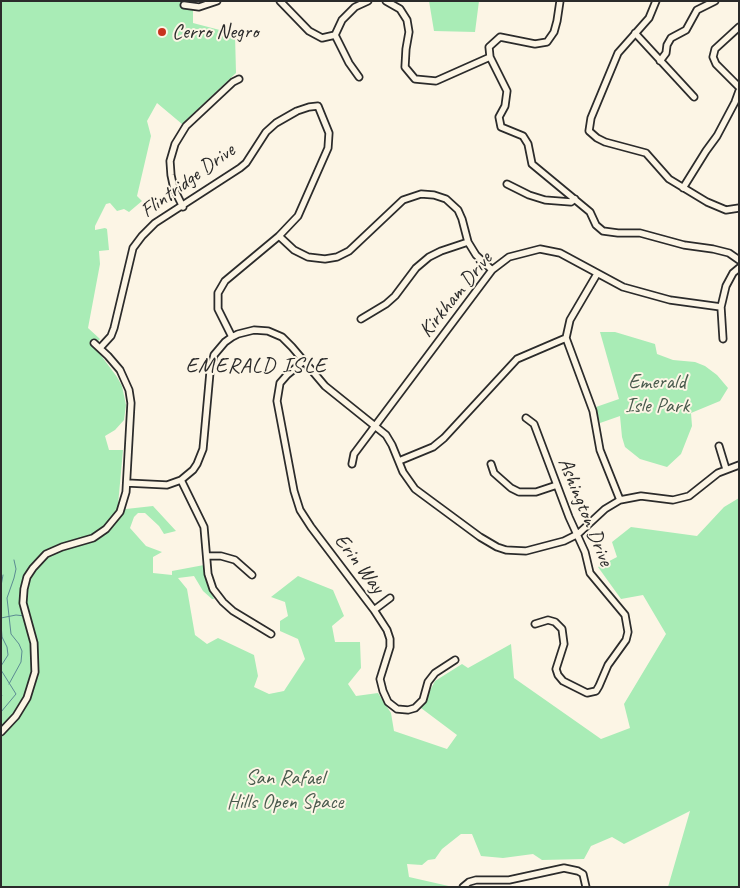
<!DOCTYPE html>
<html>
<head>
<meta charset="utf-8">
<style>
  body { margin:0 }
  #map { position:relative; width:740px; height:888px; overflow:hidden; background:#fcf5e5; font-family:Caveat,sans-serif }
  canvas { display:block }
  .frame { position:absolute; inset:0; border:2px solid #2b2b2b; pointer-events:none }
</style>
</head>
<body>
<div id="map">
<canvas width="740" height="888"></canvas>
<div class="frame"></div>
</div>
<script>
const c = document.querySelector('canvas').getContext('2d');
c.lineJoin = 'round';
function paint(path, color) { c.fillStyle = color; c.fill(path, 'evenodd'); }
const poly = rows => new Path2D(rows.map(r => 'M' + r).join(''));
function strokePath(path, color, width, dash) { c.strokeStyle = color; c.lineWidth = width; c.lineCap = dash ? 'butt' : 'round'; c.setLineDash(dash || []); c.stroke(path); }
function label(font, color, halo, rows, align = 'center') {
  c.font = font + ' Caveat,sans-serif'; c.lineWidth = 4; c.setLineDash([]); c.textBaseline = 'middle'; c.strokeStyle = halo; c.fillStyle = color; for (const [text, x, y, turn = 0] of rows) {
    c.save(); c.translate(x, y); c.rotate((+turn || 0) * Math.PI / 180); c.textAlign = isNaN(turn) ? turn : align; if (halo) c.strokeText(text, 0, 0); c.fillText(text, 0, 0); c.restore();
  }
}
paint(poly([
  [1,1,193,1,193,23,235,34,236,73,182,124,157,103,147,121,151,136,137,196,142,201,129,212,124,209,117,211,110,203,106,204,95,226,95,230,105,228,107,229,109,250,99,251,100,264,88,328,100,339,94,346,117,377,122,386,126,405,124,420,115,430,105,436,109,450,123,450,118,505,126,509,153,506,176,531,164,534,159,526,145,513,138,513,134,517,130,528,146,546,162,552,153,557,153,573,172,575,172,571,204,565,206,581,214,599,212,599,203,591,194,576,178,578,187,589,195,635,207,644,218,638,254,655,258,676,254,687,269,694,284,691,305,659,298,639,280,631,280,621,288,616,285,602,271,597,298,576,333,590,344,616,332,626,335,642,360,642,361,668,348,684,356,696,378,693,391,713,394,731,447,749,457,735,421,708,435,681,462,664,468,668,511,644,514,678,601,739,630,728,624,704,666,634,643,595,621,599,598,567,617,557,612,542,631,527,697,536,724,507,739,498,739,887,668,887,690,811,624,844,612,837,591,846,584,859,542,860,533,854,503,858,481,856,472,834,461,834,442,849,435,859,428,860,422,865,407,864,409,877,453,887,1,887],
  [429,1,479,1,475,32,434,31],
  [600,332,615,332,655,344,657,354,673,360,695,362,705,366,717,375,728,388,720,401,691,413,692,426,681,454,667,467,640,459,625,447,622,437,620,416,600,423,596,407,619,399]
]), '#a9ecb6');
strokePath(poly([
  [1,586,3,575],
  [1,618,16,615,25,616],
  [1,624,2,637,7,647,8,655,1,666],
  [1,670,16,694,1,712],
  [9,684,21,662,22,651,19,644,11,634,7,598,14,578,16,569,14,560],
  [1,697,2,696]
]), '#5b8b92', 1);
const minor = poly([
  [280,1,309,31,322,38,335,35],
  [386,1,400,9,407,20,409,32,406,49,405,67,415,79,436,81,490,57],
  [560,1,557,21,554,32,547,42,535,44,500,37,489,47,490,57,507,91,505,106,499,117,501,127,523,136,528,144,532,164,590,212,596,225,603,231,618,233,640,233,684,245,713,249,729,253,739,260],
  [656,1,649,18,618,53,591,118,589,131,597,138,605,142,646,153,669,179,707,202,726,210,739,208],
  [184,5,199,7,217,1],
  [739,27,715,49,713,57,716,64,739,87],
  [635,33,694,97],
  [335,35,342,20,355,7,368,1],
  [335,35,349,63,359,77],
  [660,61,666,53,667,45,671,38,686,30,697,10,715,1],
  [507,184,529,195,545,200,571,202,575,199],
  [683,188,706,151,717,136,735,102,739,91],
  [183,207,174,189,171,175,170,161,175,144,186,126,233,82,239,79],
  [279,236,294,250,308,257,325,259,337,257,349,251,403,200,421,194,434,195,446,199,458,210,462,219,468,242,476,255,492,270],
  [597,274,570,320,566,338,593,411,600,450,620,500],
  [361,319,386,304,395,296,416,268,429,257,441,251,468,242],
  [723,339,721,307,726,286,733,273,739,268],
  [100,348,111,336,114,328,133,248,142,236,155,223,240,168,246,163,266,132,276,123,297,111,309,107,318,106,329,133,328,148,298,216,279,236,225,281,218,293,218,309,232,337],
  [304,361,287,375,280,383,277,401,294,491,300,510,311,527,374,610,387,630,390,639,390,647,380,679,383,691,388,702,397,709,408,710,415,708,423,700,428,682,435,673,455,660],
  [526,418,534,424,569,517,585,552,590,573,625,615,628,632,626,640,608,665,599,686,596,691,587,693,563,681,558,675,556,669,564,644,562,629,555,622,548,620,535,624],
  [719,446,726,469],
  [399,461,433,447,444,438,517,359,566,338],
  [352,464,354,454,492,270,509,257,540,249,560,253,623,287,670,300,721,307],
  [491,464,494,473,511,488,519,492,536,492,557,485],
  [181,480,204,527,208,574,213,589,223,602,233,611,271,634],
  [127,483,167,485,181,480,193,470,197,464,203,449,210,372,214,355,225,342,232,337,238,334,254,330,268,331,282,337,292,347,325,386,386,435,392,445,403,472,415,489,480,537,497,547,506,550,526,551,564,541,578,534,605,509,620,500,641,496,673,500,689,496,718,473,739,465],
  [207,556,221,556,235,560,252,575],
  [374,610,390,598],
  [1,732,16,716,27,698,35,672,34,643,23,603,24,589,27,577,33,568,46,554,62,547,93,538,106,529,120,512,126,492,131,403,129,390,120,370,108,356,94,343],
  [463,887,469,882,476,880,509,880,564,868,578,871,583,874,586,887]
]);
strokePath(minor, '#2b2b2b', 9);
strokePath(minor, '#fcf5e5', 5.5);
for (const [x, y, r, color] of [
  [162,32,5,"#c8321e"]
]) { const dot = new Path2D(); dot.arc(x, y, r, 0, 2 * Math.PI); c.fillStyle = color; c.fill(dot); strokePath(dot, '#fcf5e5', 2); }
label('21px', '#2b2b2b', '#fcf5e5', [
  ["Cerro Negro",172,32]
], 'left');
label('21px', '#2b2b2b', '#fcf5e5', [
  ["Flintridge Drive",188,181,-36],
  ["Kirkham Drive",456,295,-51],
  ["Ashington Drive",585,512,68],
  ["Erin Way",359,564,53]
]);
label('21px', '#4a5b4e', '#fcf5e5', [
  ["Emerald",657,382],
  ["Isle Park",657,406],
  ["San Rafael",285,778],
  ["Hills Open Space",285,802]
]);
c.letterSpacing = '1px';
label('22px', '#2b2b2b', '#fcf5e5', [
  ["EMERALD ISLE",256,366]
]);
c.letterSpacing = '0px';
</script>
</body>
</html>
